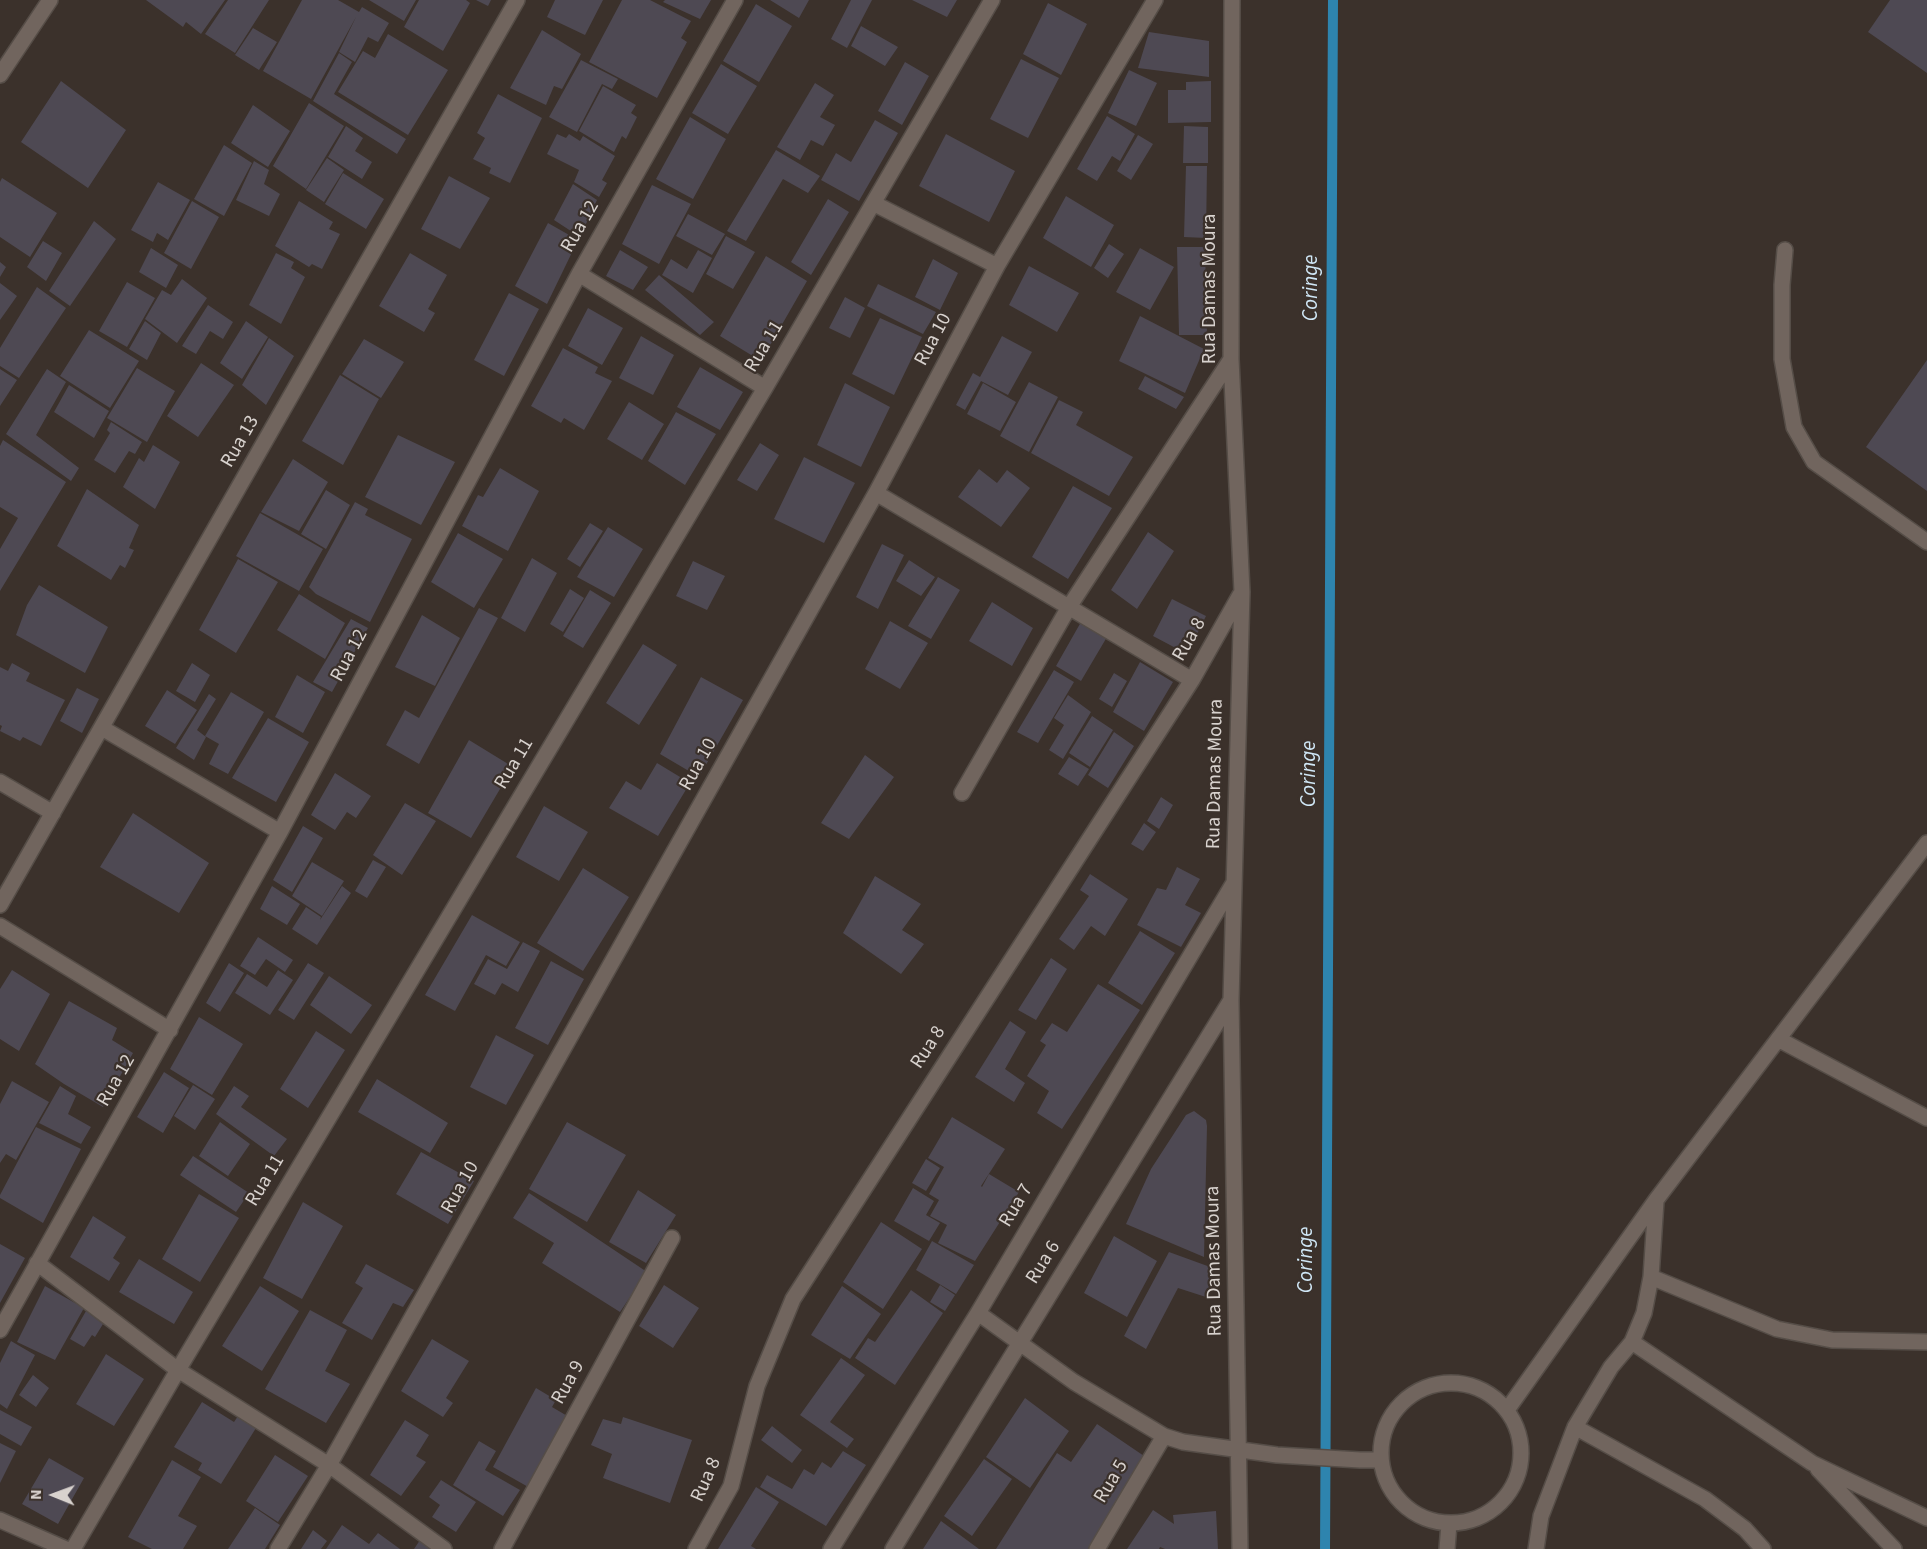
<!DOCTYPE html>
<html>
<head>
<meta charset="utf-8">
<style>
  body { margin:0 }
  #map { position:relative; width:1927px; height:1549px; overflow:hidden; background:#3b312b; font-family:"Source Sans 3",sans-serif }
  canvas { display:block }
  .north { position:absolute; left:24px; top:1465px; width:60px; height:60px; -webkit-text-stroke:4px #3b312b; paint-order:stroke; rotate:271deg; font-size:16px; font-weight:700; line-height:24px; text-align:center; color:#d8d2ce }
  .north::after { content:''; display:block; margin:auto; width:21px; height:27px; background:#d8d2ce; clip-path:polygon(50% 0,100% 100%,50% 72%,0 100%) }
</style>
</head>
<body>
<div id="map">
<canvas width="1927" height="1549"></canvas>
<div class="north">N</div>
</div>
<script>
const c = document.querySelector('canvas').getContext('2d');
c.lineJoin = 'round';
const poly = rows => new Path2D(rows.map(r => 'M' + r).join(''));
function strokePath(path, color, width, dash) { c.strokeStyle = color; c.lineWidth = width; c.lineCap = dash ? 'butt' : 'round'; c.setLineDash(dash || []); c.stroke(path); }
function paint(path, color) { c.fillStyle = color; c.fill(path, 'evenodd'); }
function label(font, color, halo, rows, align = 'center') {
  c.font = font + ' "Source Sans 3",sans-serif'; c.lineWidth = 4.5; c.setLineDash([]); c.textBaseline = 'middle'; c.strokeStyle = halo; c.fillStyle = color; for (const [text, x, y, turn = 0] of rows) {
    c.save(); c.translate(x, y); c.rotate((+turn || 0) * Math.PI / 180); c.textAlign = isNaN(turn) ? turn : align; if (halo) c.strokeText(text, 0, 0); c.fillText(text, 0, 0); c.restore();
  }
}
strokePath(poly([
  [1325,1549,1333,0]
]), '#2e84ae', 10);
paint(poly([
  [146,0,225,0,201,34,186,22,183,27],
  [228,0,269,0,235,53,205,34],
  [302,0,338,0,359,12,362,7,389,23,378,42,368,37,355,62,339,52,356,17,311,99,263,71],
  [369,0,416,0,404,21],
  [419,0,466,0,470,3,443,51,404,27],
  [476,0,491,0,488,6],
  [555,0,603,0,585,35,547,17],
  [622,0,650,0,691,21,681,38,687,42,657,98,589,62],
  [665,0,711,0,700,19,663,2],
  [770,0,809,0,799,18],
  [851,0,872,0,847,48,831,39],
  [912,0,957,0,947,17],
  [1890,0,1927,0,1927,73,1868,32],
  [1048,3,1087,24,1061,75,1023,54],
  [756,4,792,26,759,82,723,61],
  [861,26,898,47,885,66,851,46],
  [253,28,277,42,259,70,235,55],
  [542,30,581,54,562,89,554,86,546,105,510,88],
  [1149,32,1209,41,1209,77,1138,68],
  [388,34,448,70,408,135,338,92,363,51,375,58],
  [339,53,352,62,334,94,406,139,397,154,313,101],
  [1021,59,1059,78,1028,138,990,119],
  [581,60,618,79,612,89,602,84,577,132,549,117],
  [905,62,929,76,902,125,878,111],
  [721,64,757,86,728,134,692,113],
  [1129,70,1157,83,1136,126,1108,113],
  [61,81,126,130,88,188,21,142],
  [1211,81,1211,122,1168,123,1168,90,1186,90,1186,82],
  [815,83,834,95,820,117,835,125,823,146,811,140,800,160,777,147],
  [603,86,636,105,631,113,637,117,626,139,622,136,614,152,579,131],
  [498,94,542,118,510,183,489,173,491,168,473,159,485,138,477,133],
  [309,103,344,126,306,189,273,166],
  [253,105,290,131,268,167,231,143],
  [1107,116,1135,134,1120,161,1112,156,1097,181,1077,169],
  [690,117,726,139,693,199,656,179],
  [875,120,898,133,859,201,821,180,836,153,851,162],
  [346,126,363,138,355,151,372,162,362,179,328,157],
  [1184,126,1208,127,1208,163,1183,163],
  [557,134,566,138,569,134,580,141,583,136,615,156,602,180,607,183,599,197,574,182,579,170,547,154],
  [946,134,1015,171,989,222,919,186],
  [1138,135,1153,144,1131,180,1117,171],
  [224,145,252,163,224,216,194,199],
  [776,150,820,176,808,193,783,179,746,241,727,231],
  [327,158,344,170,324,202,306,190],
  [254,161,269,170,264,184,280,194,269,216,236,200],
  [1186,166,1207,166,1206,238,1184,237],
  [343,173,384,199,366,229,325,204],
  [449,176,490,198,460,249,421,229],
  [2,178,57,213,30,257,0,237,0,182],
  [158,182,190,200,168,240,157,233,153,242,131,230],
  [573,184,597,200,580,237,554,220],
  [652,185,691,204,659,264,622,244],
  [1066,196,1114,225,1091,267,1043,238],
  [828,199,849,212,811,275,791,262],
  [192,201,219,217,191,269,164,253],
  [299,201,333,222,329,229,340,234,322,269,312,264,309,267,275,246],
  [688,214,725,234,712,255,676,236],
  [94,221,116,239,70,306,49,291],
  [548,223,578,240,547,304,515,286],
  [726,236,755,252,733,289,706,274],
  [43,241,62,253,46,281,27,267],
  [1109,244,1124,254,1108,278,1094,268],
  [1177,247,1205,247,1207,335,1179,335],
  [151,248,178,265,166,288,139,272],
  [1140,248,1174,267,1150,310,1116,292],
  [620,250,648,267,633,290,606,276],
  [698,250,712,258,693,293,662,275,671,259,687,269],
  [276,253,294,262,291,268,305,277,281,324,249,305],
  [410,253,447,275,428,309,435,313,424,332,379,306],
  [766,256,807,281,761,361,720,336],
  [933,259,958,273,940,310,915,297],
  [0,262,6,267,0,277],
  [1029,266,1079,293,1057,332,1009,305],
  [659,275,714,322,700,335,645,290],
  [182,279,207,298,177,343,145,319,162,290,171,295],
  [127,282,155,298,127,347,99,331],
  [0,283,17,296,0,320],
  [878,284,936,312,923,334,867,306],
  [37,287,66,308,19,378,0,366,0,348],
  [509,293,539,309,504,376,474,360],
  [845,297,865,308,850,338,829,328],
  [208,305,233,322,223,339,210,331,196,354,182,346],
  [588,308,623,328,602,365,568,346],
  [1140,316,1204,349,1185,393,1119,361],
  [880,318,922,337,894,395,852,374],
  [145,321,161,333,147,360,129,349],
  [246,321,268,337,242,379,220,363],
  [89,330,139,361,110,408,60,376],
  [641,336,674,355,653,395,619,378],
  [1002,336,1032,352,1008,395,981,381,965,410,956,405,973,373,980,377],
  [269,338,294,356,266,405,242,385],
  [364,339,404,362,381,398,342,374],
  [563,348,598,367,595,373,612,381,584,430,564,418,561,423,531,406],
  [1927,360,1927,491,1866,447],
  [201,363,234,385,198,437,167,416],
  [700,367,743,392,720,430,677,407],
  [137,368,175,391,147,442,107,418],
  [0,369,17,380,0,406],
  [47,369,66,382,36,435,79,468,71,481,6,434],
  [340,375,379,399,343,465,302,441],
  [1145,376,1184,397,1176,409,1138,389],
  [1029,382,1058,397,1029,452,1000,436],
  [845,383,890,407,861,467,817,445],
  [983,383,1016,402,1000,431,967,414],
  [69,385,109,411,94,438,54,412],
  [1059,400,1083,412,1076,425,1133,457,1109,496,1031,453],
  [629,402,664,424,642,460,607,439],
  [676,412,716,434,685,485,648,461],
  [111,422,142,442,135,454,129,451,115,473,94,460,110,433,107,430],
  [398,435,455,462,421,525,365,497],
  [3,440,66,482,0,591,0,549,18,518,0,507,0,446],
  [760,443,779,455,757,491,737,480],
  [153,445,180,462,155,509,123,487,139,458,144,462],
  [804,457,855,483,824,543,774,519],
  [293,459,328,482,299,531,261,512],
  [500,468,539,491,508,551,462,526,478,495,483,497],
  [979,469,997,483,1007,470,1030,488,1001,527,958,497],
  [1073,486,1112,508,1068,579,1032,557],
  [87,489,139,525,129,548,134,550,125,568,120,565,111,580,57,546],
  [326,490,350,505,326,549,301,534],
  [355,502,368,509,365,515,412,539,370,622,316,594,309,587],
  [260,513,323,549,299,591,236,556],
  [590,523,603,531,580,567,567,559],
  [608,527,643,549,614,597,577,577],
  [1148,532,1174,551,1137,609,1111,590],
  [458,533,503,559,474,608,431,582],
  [882,544,904,555,878,609,856,597],
  [532,558,557,573,525,632,501,618],
  [238,559,278,582,236,653,199,630],
  [909,560,935,577,921,596,896,581],
  [693,561,725,576,707,610,676,596],
  [938,577,960,590,931,639,908,626],
  [39,585,108,627,85,673,16,635,27,605],
  [570,589,584,598,563,632,550,624],
  [590,590,611,603,583,648,563,636],
  [299,594,345,623,325,659,277,630],
  [1172,599,1206,616,1187,654,1153,636],
  [992,602,1033,628,1012,666,969,641],
  [479,608,498,618,419,764,386,745,405,710,419,718],
  [422,615,460,638,435,686,395,667],
  [351,619,368,628,332,692,313,682],
  [890,621,928,643,900,689,865,669],
  [1081,622,1107,637,1081,681,1056,666],
  [643,644,677,665,639,725,606,703],
  [1140,662,1173,682,1144,731,1113,712],
  [12,663,30,673,26,681,65,700,41,746,23,737,20,741,0,731,2,726,0,725,0,667,8,671],
  [192,663,210,675,195,702,176,691],
  [1054,670,1074,682,1038,743,1017,732],
  [1114,673,1127,681,1112,707,1099,699],
  [297,675,325,692,303,733,275,717],
  [701,677,743,700,699,777,660,754],
  [77,688,99,699,82,733,60,721],
  [167,690,197,710,175,744,145,726],
  [231,692,264,712,228,774,209,764,219,744,205,736],
  [209,694,216,699,197,730,206,737,194,760,176,748],
  [1068,695,1091,712,1063,759,1049,750,1064,725,1054,718],
  [1092,716,1113,730,1090,767,1069,753],
  [268,718,309,742,276,802,232,778],
  [1114,732,1134,746,1108,788,1088,775],
  [469,740,513,767,471,838,428,813],
  [865,755,894,777,849,839,821,823],
  [1069,757,1089,769,1078,786,1058,774],
  [657,763,690,783,658,836,609,808,626,781,641,790],
  [335,773,371,796,356,818,347,812,335,830,311,815],
  [1161,797,1173,805,1159,829,1147,821],
  [405,803,436,821,402,875,373,855],
  [544,806,588,832,559,881,516,857],
  [133,813,209,863,179,913,100,867],
  [1144,823,1156,832,1143,851,1131,844],
  [303,826,323,838,292,892,273,880],
  [373,860,386,867,367,898,355,891],
  [312,862,344,881,322,916,292,896],
  [1177,867,1200,879,1185,905,1201,913,1181,947,1137,925,1157,888,1166,890],
  [583,868,629,897,583,971,537,943],
  [1090,874,1128,899,1105,936,1091,926,1074,950,1059,939,1089,896,1080,890],
  [875,876,921,904,902,930,924,944,901,974,843,933],
  [272,886,300,904,287,925,260,909],
  [342,886,351,893,317,945,292,929,306,907,321,917,320,920],
  [472,915,520,942,506,966,486,955,455,1011,425,995],
  [1140,931,1175,953,1142,1005,1108,983],
  [258,937,293,960,285,972,266,959,255,975,240,966],
  [523,942,540,951,518,992,502,983,495,995,474,984,488,959,507,969],
  [1051,958,1067,969,1036,1020,1018,1010],
  [551,961,584,979,548,1045,515,1028],
  [229,963,244,973,220,1012,206,1003],
  [308,963,324,973,294,1020,278,1010],
  [12,970,50,994,19,1051,0,1039,0,989],
  [278,970,293,980,270,1015,235,993,247,974,267,987],
  [329,976,372,1005,351,1034,310,1005],
  [1098,984,1140,1010,1062,1129,1037,1113,1049,1091,1027,1076,1046,1045,1040,1041,1052,1023,1067,1032],
  [69,1001,117,1028,112,1040,133,1053,103,1107,64,1084,35,1064],
  [199,1017,243,1044,212,1095,170,1069],
  [1010,1021,1026,1032,1005,1069,1025,1083,1014,1102,975,1077],
  [316,1031,345,1050,308,1108,280,1089],
  [496,1035,534,1055,506,1105,470,1087],
  [164,1072,189,1088,163,1133,137,1117],
  [377,1079,448,1123,430,1153,358,1112],
  [12,1081,49,1102,16,1160,6,1154,0,1163,0,1104],
  [193,1085,215,1099,195,1130,174,1116],
  [60,1086,76,1096,68,1114,91,1127,81,1144,39,1123],
  [234,1086,249,1096,241,1107,287,1139,274,1156,216,1114],
  [1194,1111,1206,1120,1207,1126,1204,1257,1126,1224,1151,1169,1186,1115],
  [952,1117,1005,1149,981,1186,982,1187,989,1174,1019,1192,975,1261,938,1243,947,1225,930,1216,939,1200,929,1194,944,1167,928,1158],
  [220,1122,250,1144,228,1176,199,1156],
  [567,1122,626,1155,587,1222,529,1189],
  [36,1127,81,1149,43,1223,0,1198,0,1195],
  [421,1152,474,1181,448,1224,396,1194],
  [193,1156,249,1193,236,1212,180,1175],
  [926,1159,940,1168,926,1191,912,1183],
  [913,1188,934,1201,926,1215,940,1223,929,1241,894,1221],
  [638,1190,676,1215,646,1263,609,1242],
  [529,1193,647,1272,620,1312,542,1263,554,1243,513,1218],
  [199,1194,239,1218,200,1282,162,1259],
  [303,1202,343,1226,302,1299,263,1278],
  [93,1216,126,1237,113,1258,120,1263,109,1281,70,1257],
  [881,1222,922,1249,883,1309,843,1282],
  [1114,1236,1157,1261,1127,1317,1084,1293],
  [932,1241,974,1265,956,1294,916,1270],
  [0,1244,25,1258,0,1303],
  [1169,1252,1213,1268,1209,1298,1178,1288,1146,1349,1124,1336],
  [139,1259,193,1292,174,1324,119,1292],
  [366,1264,414,1290,403,1307,393,1303,372,1340,342,1323,363,1288,355,1283],
  [664,1285,699,1308,673,1348,639,1326],
  [940,1285,955,1295,945,1311,930,1302],
  [45,1286,84,1308,55,1360,17,1342],
  [260,1286,299,1311,262,1371,222,1346],
  [842,1286,881,1314,850,1359,811,1335],
  [911,1290,943,1313,895,1385,855,1358,868,1338,875,1342],
  [310,1310,347,1330,325,1371,350,1384,326,1423,265,1389],
  [86,1311,103,1324,95,1337,92,1335,84,1347,70,1339],
  [432,1339,469,1361,446,1398,453,1403,443,1417,401,1391],
  [11,1341,35,1355,7,1409,0,1404,0,1363],
  [106,1354,144,1379,114,1426,76,1404],
  [841,1358,865,1375,830,1422,854,1439,847,1448,800,1415],
  [33,1375,49,1388,36,1407,19,1395],
  [536,1388,556,1400,552,1407,569,1417,530,1488,493,1467],
  [1025,1398,1069,1431,1030,1488,986,1457],
  [202,1402,234,1422,238,1416,256,1428,221,1484,198,1470,202,1463,174,1447],
  [0,1410,32,1427,21,1446,0,1434],
  [623,1417,692,1440,670,1503,603,1478,612,1454,591,1445,603,1419,621,1424],
  [405,1420,429,1435,416,1456,426,1462,401,1496,370,1475],
  [1097,1424,1147,1458,1088,1549,996,1549,1057,1453,1071,1462],
  [772,1426,802,1450,792,1463,761,1440],
  [479,1441,496,1451,485,1470,520,1490,503,1516,453,1485],
  [0,1443,16,1451,0,1483],
  [843,1451,866,1465,826,1526,760,1487,767,1475,792,1489,804,1469,814,1475,822,1462,831,1468],
  [275,1455,308,1476,278,1522,246,1501],
  [49,1458,84,1478,58,1524,22,1504],
  [984,1459,1012,1479,972,1536,944,1516],
  [172,1460,201,1477,178,1516,197,1526,183,1549,152,1549,128,1537],
  [441,1480,476,1502,456,1532,432,1517,440,1505,429,1497],
  [756,1487,779,1502,751,1546,756,1549,718,1549],
  [255,1508,280,1525,265,1549,228,1549],
  [1153,1510,1174,1524,1173,1515,1216,1511,1218,1549,1165,1549,1160,1547,1159,1549,1127,1549],
  [941,1521,979,1549,923,1549],
  [342,1525,369,1544,378,1533,400,1549,326,1549],
  [313,1530,327,1541,321,1549,301,1549],
  [420,1540,434,1549,414,1549]
]), '#4e4953');
const minor = poly([
  [1232,0,1231,359,1242,592,1231,1000,1240,1549],
  [0,75,50,0],
  [875,204,997,266],
  [1785,250,1782,285,1782,359,1794,427,1814,462,1927,542],
  [579,274,765,388],
  [876,493,1192,680],
  [102,728,280,832],
  [0,782,53,813],
  [962,793,1069,607,1231,359],
  [0,905,517,0],
  [0,926,170,1030],
  [1778,1039,1927,1118],
  [37,1263,178,1370,329,1465,444,1549],
  [1651,1277,1777,1329,1832,1340,1927,1342],
  [978,1313,1074,1382,1164,1436,1183,1442,1277,1455,1360,1460,1381,1460],
  [0,1330,280,832,579,274,735,0],
  [1632,1342,1812,1463,1927,1518],
  '1381 1453a70 70 0 1 1 140 0a70 70 0 1 1-140 0Z',
  [1507,1410,1656,1200,1927,843],
  [1575,1427,1705,1499,1745,1529,1763,1549],
  [1818,1469,1894,1549],
  [0,1520,66,1549],
  [73,1549,178,1370,765,388,992,0],
  [278,1549,329,1465,876,493,997,266,1155,0],
  [502,1549,672,1238],
  [696,1549,731,1486,757,1386,793,1299,1192,680,1240,595],
  [831,1549,978,1313,1233,884],
  [893,1549,1231,1000],
  [1097,1549,1164,1436],
  [1447,1549,1449,1524],
  [1536,1549,1541,1516,1575,1427,1611,1367,1632,1342,1644,1313,1651,1277,1656,1201]
]);
strokePath(minor, '#554d47', 18);
strokePath(minor, '#71655e', 15);
label('20px', '#d8d2ce', '#3b312b', [
  ["Rua 12",581,227,-60],
  ["Rua Damas Moura",1211,289,-90],
  ["Rua 10",934,340,-62],
  ["Rua 11",765,347,-59],
  ["Rua 13",241,442,-60],
  ["Rua 8",1190,640,-60],
  ["Rua 12",350,656,-62],
  ["Rua 11",515,764,-59],
  ["Rua 10",699,765,-61],
  ["Rua Damas Moura",1216,774,-89],
  ["Rua 8",929,1048,-57],
  ["Rua 12",117,1081,-60],
  ["Rua 11",266,1181,-59],
  ["Rua 10",461,1188,-61],
  ["Rua 7",1017,1206,-59],
  ["Rua Damas Moura",1215,1261,-91],
  ["Rua 6",1044,1263,-58],
  ["Rua 9",569,1383,-61],
  ["Rua 8",707,1480,-66],
  ["Rua 5",1112,1482,-59]
]);
label('italic 21px', '#d0e7f6', '#3b312b', [
  ["Coringe",1312,288,-90],
  ["Coringe",1310,774,-90],
  ["Coringe",1307,1260,-90]
]);
</script>
</body>
</html>
